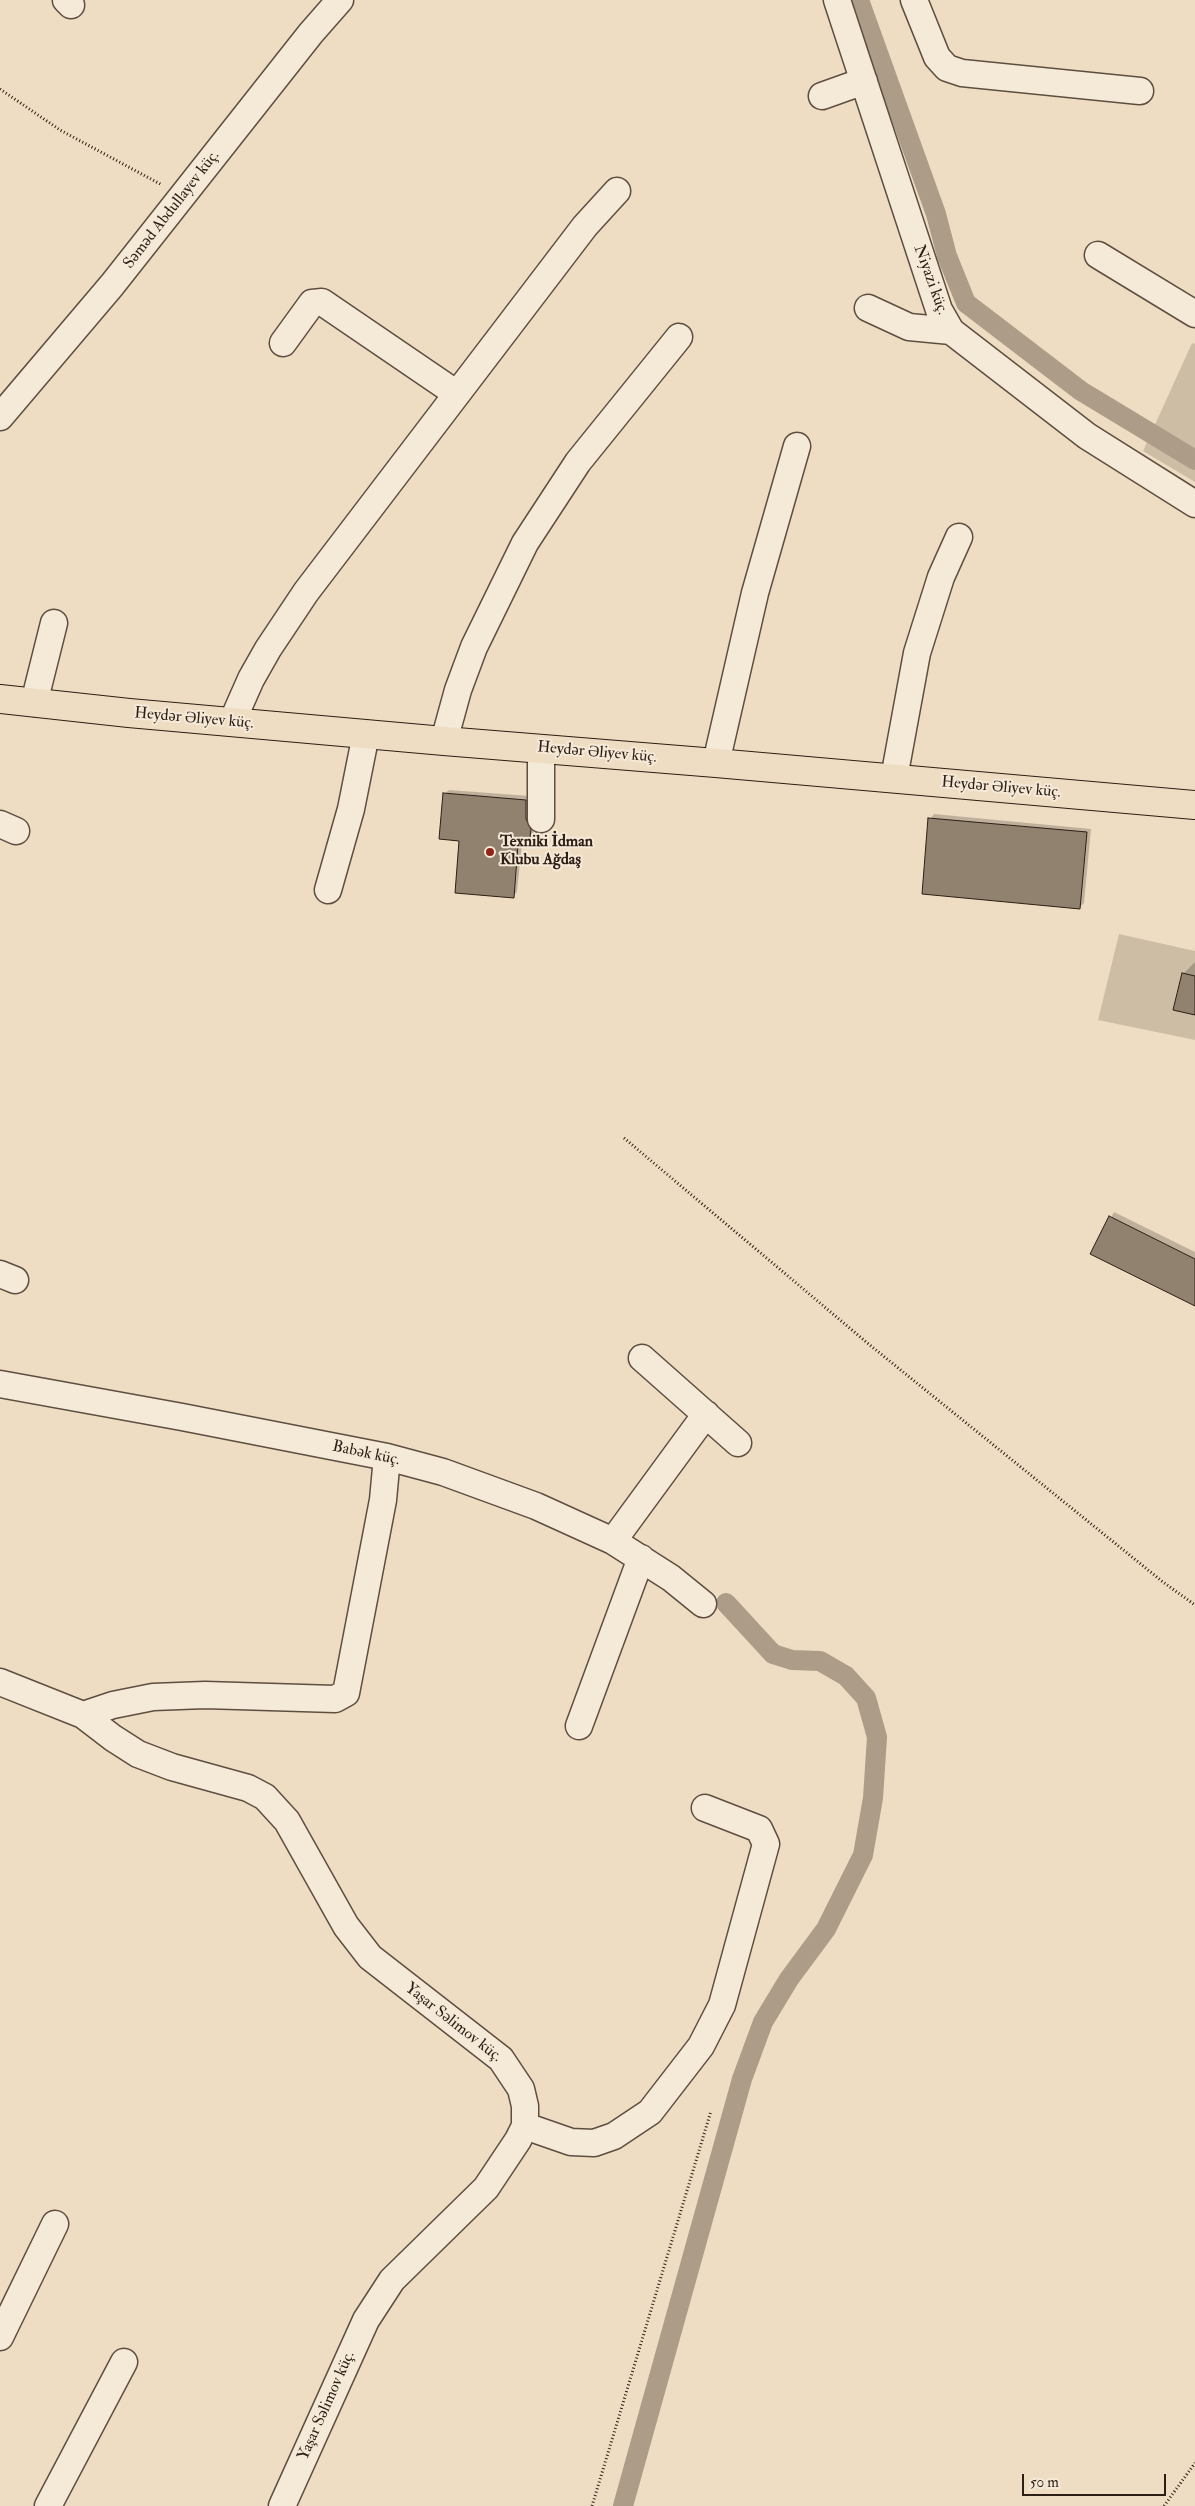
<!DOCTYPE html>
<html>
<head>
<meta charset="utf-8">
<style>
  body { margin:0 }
  #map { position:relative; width:1195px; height:2506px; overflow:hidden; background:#efddc3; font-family:"IM FELL Double Pica",serif }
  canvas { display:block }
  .scale { position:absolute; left:1022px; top:2474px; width:144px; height:22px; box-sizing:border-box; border:2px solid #2c1e14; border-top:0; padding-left:6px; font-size:15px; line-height:18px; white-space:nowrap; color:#2c1e14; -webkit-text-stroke:4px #f5e9d8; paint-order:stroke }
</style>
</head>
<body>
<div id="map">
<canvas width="1195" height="2506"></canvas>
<div class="scale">50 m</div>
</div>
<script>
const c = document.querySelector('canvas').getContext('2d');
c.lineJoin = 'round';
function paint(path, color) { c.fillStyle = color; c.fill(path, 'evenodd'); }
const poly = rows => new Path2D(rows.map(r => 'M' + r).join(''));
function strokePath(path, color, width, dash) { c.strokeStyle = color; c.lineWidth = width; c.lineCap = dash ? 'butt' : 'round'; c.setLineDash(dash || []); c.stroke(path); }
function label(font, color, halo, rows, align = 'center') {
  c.font = font + ' "IM FELL Double Pica",serif'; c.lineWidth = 4; c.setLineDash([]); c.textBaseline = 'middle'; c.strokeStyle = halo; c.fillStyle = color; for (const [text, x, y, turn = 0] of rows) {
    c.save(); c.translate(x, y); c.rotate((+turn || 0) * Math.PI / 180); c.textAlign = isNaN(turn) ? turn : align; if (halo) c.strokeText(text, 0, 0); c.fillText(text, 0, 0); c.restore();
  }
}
paint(poly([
  [1192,343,1195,344,1195,482,1143,451],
  [1119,934,1195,951,1195,1040,1098,1020]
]), '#cebda5');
paint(poly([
  [449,790,530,796,534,824,533,840,529,844,522,843,517,892,513,896,460,840,444,794],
  [934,814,1091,829,1084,903,1080,907,930,819],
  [1195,962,1195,1014,1183,974],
  [1114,1212,1195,1252,1195,1305,1092,1253]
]), '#0003');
strokePath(poly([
  [859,0,936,214,947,256,966,303,1081,391,1195,460],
  [623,2506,742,2079,763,2022,789,1979,826,1929,863,1855,873,1798,877,1737,866,1698,846,1676,820,1661,792,1660,773,1654,726,1603]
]), '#ad9c88', 20);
const building = poly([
  [443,793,526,800,526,819,531,829,529,845,518,844,514,898,455,893,459,841,439,839,443,793],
  [928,818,1087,832,1080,909,922,894,928,818],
  [1182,973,1195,976,1195,1015,1173,1010,1182,973],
  [1109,1216,1195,1259,1195,1306,1090,1254,1109,1216]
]);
paint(building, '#91816f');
strokePath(building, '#2c1e14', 1);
const minor = poly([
  [66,0,71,5],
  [837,0,939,310,951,331,1087,436,1195,504],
  [914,0,937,57,947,68,962,73,1140,91],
  [822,96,864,81],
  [1098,255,1195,314],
  [868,308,909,327,951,331],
  [283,343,312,303,322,302,457,394],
  [0,417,112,285,311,33,340,0],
  [34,703,54,623],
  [232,722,251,679,268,649,306,592,585,226,617,191],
  [444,741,458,690,474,647,525,543,578,462,679,337],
  [541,749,541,819],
  [716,763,755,593,797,446],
  [894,778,917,653,941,577,959,537],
  [0,824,16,831],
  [328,890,351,809,366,734],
  [0,1274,15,1280],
  [642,1358,738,1443],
  [0,1384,182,1417,387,1457,443,1472,536,1506,613,1541,671,1578,703,1604],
  [613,1541,706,1414],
  [0,1682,83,1715,113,1738,138,1754,172,1767,248,1788,265,1797,287,1821,346,1926,370,1957,501,2059,521,2089,525,2106,525,2126,518,2140,486,2188,392,2280,366,2320,282,2506],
  [83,1715,113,1705,153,1697,205,1695,335,1699,346,1693,383,1500,387,1457],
  [579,1726,641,1558],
  [525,2126,571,2142,594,2143,614,2136,650,2112,701,2046,722,2005,766,1844,759,1829,705,1808],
  [0,2337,55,2224],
  [48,2506,124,2362]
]);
const major = poly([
  [0,699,129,713,444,741,716,763,1195,805]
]);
strokePath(minor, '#5d4e40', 29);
strokePath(major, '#2c1e14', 30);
strokePath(poly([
  [0,89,60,130,162,185],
  [624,1138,871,1346,1163,1582,1195,1605],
  [592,2506,711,2111],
  [1164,2506,1195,2463]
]), '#2c1e14', 3, [1, 2.5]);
strokePath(minor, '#f5e9d8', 26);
strokePath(major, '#efddc3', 28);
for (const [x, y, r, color] of [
  [490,852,5,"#8f2418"]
]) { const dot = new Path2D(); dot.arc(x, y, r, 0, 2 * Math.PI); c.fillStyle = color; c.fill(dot); strokePath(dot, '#f5e9d8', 2); }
label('16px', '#2c1e14', '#f5e9d8', [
  ["Səməd Abdullayev küç.",172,210,-52],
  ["Niyazi küç.",930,280,70],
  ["Heydər Əliyev küç.",194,719,5],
  ["Heydər Əliyev küç.",597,753,5],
  ["Heydər Əliyev küç.",1001,788,5],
  ["Babək küç.",366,1454,12],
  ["Yaşar Səlimov küç.",453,2023,38],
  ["Yaşar Səlimov küç.",327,2406,-66]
]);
label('bold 16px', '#2c1e14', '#f5e9d8', [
  ["Texniki İdman",500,843],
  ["Klubu Ağdaş",500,861]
], 'left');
</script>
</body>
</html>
